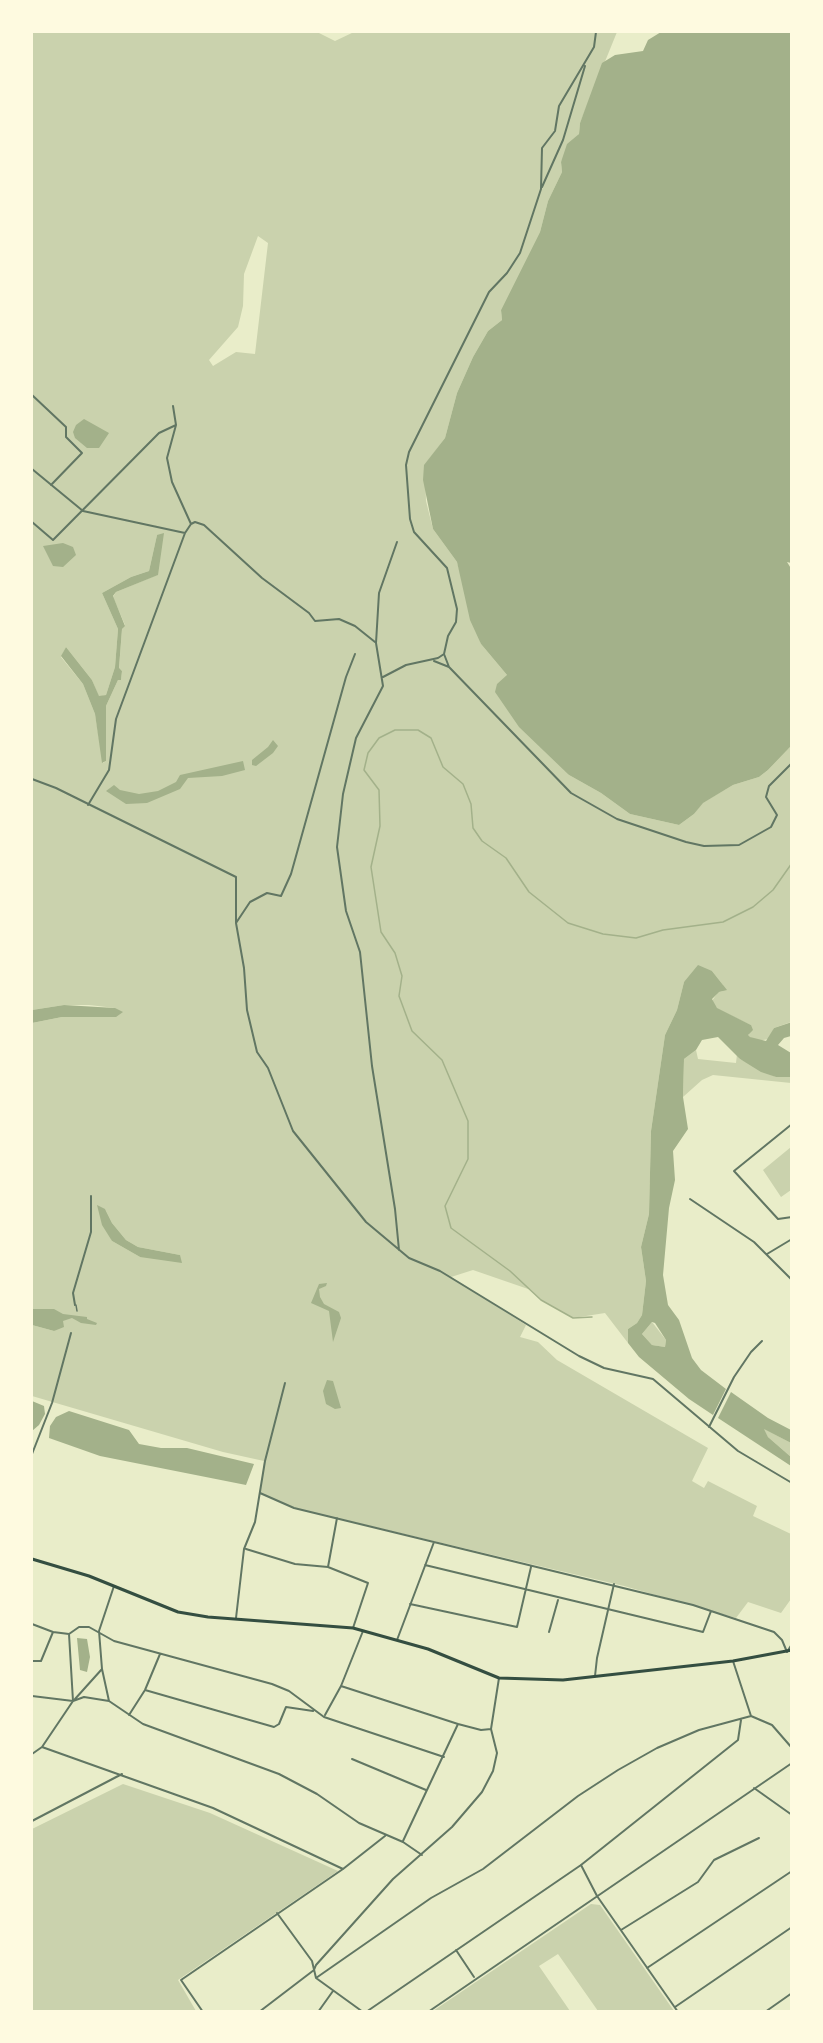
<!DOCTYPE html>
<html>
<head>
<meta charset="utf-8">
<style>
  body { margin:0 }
  #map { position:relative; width:823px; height:2043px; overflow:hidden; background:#e9edc9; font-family:"PT Sans Narrow",sans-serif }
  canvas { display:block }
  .frame { position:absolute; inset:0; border:33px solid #fefae0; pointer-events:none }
</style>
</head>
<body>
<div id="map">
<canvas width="823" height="2043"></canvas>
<div class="frame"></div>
</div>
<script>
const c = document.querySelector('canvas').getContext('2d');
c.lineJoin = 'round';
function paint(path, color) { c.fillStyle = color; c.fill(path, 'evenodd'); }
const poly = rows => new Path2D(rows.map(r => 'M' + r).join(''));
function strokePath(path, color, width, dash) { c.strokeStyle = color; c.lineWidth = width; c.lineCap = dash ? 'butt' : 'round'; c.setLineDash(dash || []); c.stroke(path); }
paint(poly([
  [32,32,317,32,335,41,354,32,617,32,580,123,579,134,561,162,562,172,548,201,540,232,501,310,502,320,488,331,473,357,457,393,445,438,425,465,426,501,433,529,457,562,481,644,507,675,569,775,601,793,630,814,679,825,694,814,702,803,733,785,759,777,768,770,791,746,791,1022,774,1028,769,1039,757,1041,748,1036,751,1025,717,1009,712,1001,718,992,723,991,723,985,712,971,684,982,677,1010,665,1035,651,1131,649,1214,641,1247,646,1281,642,1315,637,1323,628,1329,628,1343,605,1313,573,1318,541,1300,531,1290,473,1270,451,1277,526,1325,520,1337,538,1342,557,1360,708,1448,692,1481,704,1488,708,1481,757,1506,753,1516,791,1534,791,1599,781,1613,748,1602,736,1618,624,1586,294,1508,260,1493,264,1461,223,1452,32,1396,32,1325,54,1331,62,1321,50,1322,43,1318,54,1310,32,1309,32,1023,62,1017,116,1017,115,1008,89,1005,64,1005,32,1010],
  [258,236,268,243,255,354,236,352,213,366,209,360,238,327,243,306,244,274],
  [157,535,157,575,116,592,113,597,125,625,122,629,119,669,122,671,121,680,118,680,106,706,106,761,103,763,95,714,83,684,61,657,66,647,92,680,99,697,106,695,115,667,118,629,102,593,131,577,149,571],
  [105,1209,112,1223,126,1240,138,1247,180,1255,140,1257,112,1241],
  [696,1050,698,1059,736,1063,737,1054,740,1059,776,1077,791,1077,791,1083,713,1075,702,1080,683,1097,684,1059],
  [791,1147,791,1190,781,1197,763,1170],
  [652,1322,666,1340,665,1347,652,1345,642,1334],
  [763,1428,791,1443,791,1457,768,1437],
  [123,1784,210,1813,338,1871,178,1980,196,2011,32,2011,32,1829],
  [591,1904,600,1905,674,2011,598,2011,558,1954,539,1966,570,2011,433,2011]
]), '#cad2ad');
paint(poly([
  [661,32,792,32,791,563,787,562,792,570,791,746,768,770,759,777,733,785,703,803,694,814,679,825,630,814,601,793,569,775,519,727,495,692,497,684,507,675,481,644,470,620,457,562,433,529,423,480,424,465,445,438,457,393,473,357,488,331,502,320,501,310,540,232,548,201,562,172,561,162,567,144,579,134,580,123,602,63,615,55,643,51,648,40],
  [84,419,109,433,99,448,87,448,75,438,73,432,76,425],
  [164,533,158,575,116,592,113,596,125,626,122,629,119,668,122,671,121,680,118,680,106,706,106,761,102,763,95,714,83,684,61,656,66,647,92,680,99,696,106,695,115,667,118,629,102,593,131,577,149,571,157,535],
  [63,543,73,547,76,555,63,567,53,566,43,546],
  [273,740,278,746,273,753,256,766,252,765,252,760,268,747],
  [243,761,245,770,222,776,188,778,180,789,147,803,126,804,106,791,114,785,120,790,139,794,158,791,176,782,180,775],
  [698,965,712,971,727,990,719,992,712,999,717,1008,751,1025,753,1030,748,1035,750,1037,766,1041,774,1028,792,1022,791,1036,784,1038,778,1045,791,1053,791,1077,776,1077,761,1072,740,1059,718,1037,702,1040,696,1050,684,1059,683,1097,688,1129,673,1151,675,1180,669,1208,663,1275,668,1305,679,1320,692,1358,701,1370,726,1389,713,1415,689,1399,639,1357,628,1343,628,1329,637,1323,642,1315,646,1281,641,1247,649,1214,651,1131,665,1035,677,1010,684,982],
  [652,1322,655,1323,666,1340,665,1347,652,1345,642,1334],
  [64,1005,115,1008,123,1012,116,1017,62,1017,32,1023,32,1010],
  [97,1205,105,1209,112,1223,126,1240,138,1247,180,1255,182,1263,140,1257,112,1241,102,1225],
  [327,1283,326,1286,319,1289,320,1297,324,1304,339,1312,341,1318,333,1342,329,1311,311,1303,319,1284],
  [32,1309,54,1309,63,1314,87,1317,87,1319,97,1323,96,1325,81,1323,72,1318,63,1321,64,1327,54,1331,32,1325],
  [327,1380,333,1381,341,1408,335,1409,326,1404,323,1391],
  [731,1392,768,1418,791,1430,791,1443,764,1429,768,1437,791,1457,791,1466,718,1418],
  [32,1401,44,1406,45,1414,39,1425,32,1431],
  [69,1411,129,1430,139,1444,161,1448,187,1448,254,1464,246,1485,100,1456,49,1438,50,1426,56,1417],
  [77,1638,87,1639,90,1657,87,1672,80,1670]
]), '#a3b18a');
strokePath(poly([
  [592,1317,573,1318,541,1300,510,1271,451,1228,445,1206,468,1159,468,1121,442,1060,412,1031,399,996,402,976,395,953,381,932,371,867,380,826,379,790,364,770,368,753,379,738,395,730,418,730,431,738,443,767,463,784,471,804,473,828,482,841,506,858,529,892,568,923,603,934,636,938,663,930,723,922,753,907,773,890,792,863]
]), '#a3b18a', 1.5);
strokePath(poly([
  [76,1305,77,1311]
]), '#617663', 1.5);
strokePath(poly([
  [542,187,563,140,585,66],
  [32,395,66,427,66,437,82,453,51,485],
  [173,406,176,425,167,458,172,482,191,524],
  [32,469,83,511,185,533],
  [32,522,53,540,159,433,176,425],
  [397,542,379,593,376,643,383,686,356,738,343,794,337,847,346,911,360,952,372,1066,395,1209,399,1250],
  [444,654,449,667],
  [434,661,449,667,571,793,617,819,686,842,704,846,739,845,771,827,777,815,766,797,769,786,792,763],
  [383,677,406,665,438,658,444,654,448,636,456,622,457,609,447,568,414,532,410,519,406,465,409,452,489,292,507,273,520,253,541,189,542,148,555,131,559,106,594,47,596,32],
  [32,779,56,788,236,877,236,923,244,968,247,1010,257,1052,268,1068,293,1131,366,1222,409,1258,440,1271,579,1356,604,1368,653,1379,738,1451,792,1483],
  [88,805,109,770,116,719,185,533,191,524,195,522,204,525,262,578,309,613,315,621,339,619,355,626,375,642],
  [236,923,250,902,267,893,281,896,291,874,346,677,355,654],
  [792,1124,734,1171,778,1219,792,1217],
  [690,1199,754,1242,792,1280],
  [767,1254,792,1239],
  [75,1305,73,1293,91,1232,91,1196],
  [709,1427,734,1377,751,1352,762,1341],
  [32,1454,52,1403,71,1333],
  [260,1493,294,1508,693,1605,774,1632,782,1640,787,1652],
  [246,1549,295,1564,328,1567,368,1583,353,1628],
  [425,1565,703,1632,711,1611],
  [328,1567,337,1518],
  [410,1604,517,1627,531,1567],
  [236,1618,244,1549,255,1522,265,1461,285,1383],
  [32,1624,53,1632,69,1634],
  [549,1632,558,1600],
  [69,1634,79,1627,89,1627,114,1641,272,1684,289,1691,324,1717,444,1757],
  [397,1640,434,1542],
  [787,1652,792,1644],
  [32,1661,41,1661,53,1632],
  [733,1661,751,1716,772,1725,792,1748],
  [102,1669,109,1701],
  [595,1676,597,1658,614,1584],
  [341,1686,458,1724,481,1730,491,1729],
  [145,1690,274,1727,279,1724,286,1707,313,1711],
  [32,1696,73,1701,84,1697,109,1701,143,1724,279,1774,317,1794,359,1823,403,1842,422,1855],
  [75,1699,102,1669,99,1631,114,1586],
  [129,1715,145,1690,160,1654],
  [325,1715,341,1686,363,1631],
  [42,1747,213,1808,343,1869],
  [32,1754,42,1747,73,1701,69,1634],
  [352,1759,426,1790],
  [754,1788,792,1815],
  [32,1821,122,1774],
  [403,1841,458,1724],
  [581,1865,597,1896,678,2012],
  [277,1913,312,1961,316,1978,363,2012],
  [621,1930,698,1882,714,1860,759,1838],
  [456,1950,474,1977],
  [647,1968,792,1871],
  [316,1978,431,1898,483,1869,578,1796,618,1770,657,1748,699,1730,751,1716],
  [675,2007,792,1927],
  [203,2012,181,1980,343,1869,385,1836],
  [259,2012,314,1970,316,1965,393,1879,452,1827,482,1792,493,1771,497,1753,491,1729,499,1678],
  [318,2012,333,1991],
  [366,2012,581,1865,738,1740,741,1720],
  [428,2012,792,1763],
  [765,2012,792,1993]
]), '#617663', 2);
strokePath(poly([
  [32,1559,89,1576,178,1612,208,1617,353,1628,428,1649,499,1678,563,1680,733,1661,792,1650]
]), '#344e41', 3);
</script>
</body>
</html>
